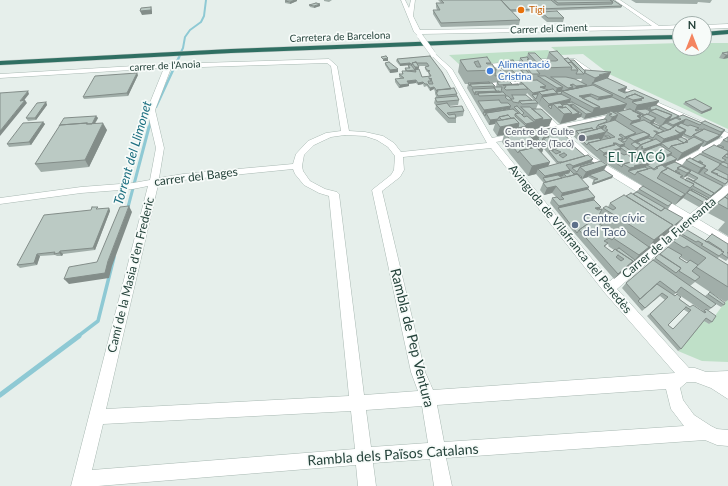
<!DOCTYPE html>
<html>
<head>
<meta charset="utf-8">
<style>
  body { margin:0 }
  #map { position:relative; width:728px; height:486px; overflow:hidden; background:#e6efeb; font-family:Lato,sans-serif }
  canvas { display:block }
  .north { position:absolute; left:672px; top:16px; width:40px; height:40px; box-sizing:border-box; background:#f7fbf9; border:1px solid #a3b1ad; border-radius:50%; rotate:0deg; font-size:11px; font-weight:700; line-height:16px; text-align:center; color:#24423a }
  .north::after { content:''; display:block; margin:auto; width:14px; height:18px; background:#f4845f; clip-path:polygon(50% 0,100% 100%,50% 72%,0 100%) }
</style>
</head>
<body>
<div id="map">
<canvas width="728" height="486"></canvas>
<div class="north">N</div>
</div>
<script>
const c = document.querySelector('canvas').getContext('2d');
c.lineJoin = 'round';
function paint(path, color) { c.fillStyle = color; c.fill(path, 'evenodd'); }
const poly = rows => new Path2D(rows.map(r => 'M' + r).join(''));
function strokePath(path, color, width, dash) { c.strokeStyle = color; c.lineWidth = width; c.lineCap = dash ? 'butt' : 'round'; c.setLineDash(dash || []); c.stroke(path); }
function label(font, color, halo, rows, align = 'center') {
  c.font = font + ' Lato,sans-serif'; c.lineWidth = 3.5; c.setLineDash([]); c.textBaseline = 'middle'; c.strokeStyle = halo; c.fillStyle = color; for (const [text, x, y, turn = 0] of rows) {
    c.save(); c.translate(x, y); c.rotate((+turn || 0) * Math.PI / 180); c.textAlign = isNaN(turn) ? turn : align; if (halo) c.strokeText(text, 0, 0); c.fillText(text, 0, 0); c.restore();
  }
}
paint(poly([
  [680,43,680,48,704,48,704,43,728,43,728,129,609,74,583,54,561,55,551,47],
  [548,50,557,58,461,66,449,55],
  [728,298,728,362,702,361,678,351,703,320,709,324]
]), '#bfe0c8');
strokePath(poly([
  [179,56,183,48,185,37,190,30,201,22,204,16,206,0]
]), '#8ec9d4', 2);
strokePath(poly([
  [156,107,180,55],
  [149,128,151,120]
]), '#8ec9d4', 2.5);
strokePath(poly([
  [127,211,149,127]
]), '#8ec9d4', 3);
strokePath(poly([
  [77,337,98,321,114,257]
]), '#8ec9d4', 3.5);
strokePath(poly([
  [0,395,79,336]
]), '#8ec9d4', 5);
const street = poly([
  [401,0,405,0,409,8,411,0,415,0,413,16,420,30,652,26,615,0,620,0,659,26,680,25,680,29,422,34,423,36,420,38,414,32,401,0],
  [728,24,728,28,704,29,704,25,728,24],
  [433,52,452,69,492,138,550,126,536,112,540,110,543,110,558,125,619,113,622,113,622,117,562,129,591,156,690,214,725,186,728,185,728,193,698,219,728,237,728,246,691,225,617,289,689,368,695,368,706,372,728,371,728,399,711,388,695,382,687,382,680,388,683,400,694,415,711,426,717,429,728,430,728,446,717,445,705,440,446,458,452,486,434,486,430,459,373,463,376,486,358,486,356,465,98,486,71,486,148,186,133,189,81,193,0,204,0,198,81,187,133,183,150,180,156,148,147,110,164,68,0,78,0,74,168,64,329,59,337,66,349,131,365,132,383,136,394,143,401,152,487,143,447,71,430,54,433,52],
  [327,63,331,66,341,131,326,133,308,141,296,154,293,164,183,174,159,178,164,148,155,110,171,68,327,63],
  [555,130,585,160,683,220,610,281,496,142,555,130],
  [345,135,365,136,377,140,388,147,395,156,394,170,391,175,372,190,411,372,418,391,364,395,339,194,337,192,325,189,310,181,303,171,302,166,304,155,314,145,331,137,345,135],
  [491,148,605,293,675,373,433,390,425,372,382,191,400,177,404,170,403,157,491,148],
  [293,169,295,174,304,185,319,193,329,196,349,396,106,409,158,185,183,180,293,169],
  [666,389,671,409,684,426,444,442,437,405,666,389],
  [422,406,428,443,371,447,366,410,422,406],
  [351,411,355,449,92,470,103,424,351,411],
  [539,59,575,59,604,79,728,133,728,140,681,167,675,167,641,145,640,143,641,141,647,141,678,161,699,150,684,143,683,141,684,139,690,139,705,146,723,137,600,81,572,62,539,63,479,69,476,67,479,65,539,59],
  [534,81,536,82,536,84,479,87,475,85,479,83,534,81]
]);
const highway = poly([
  [728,30,728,34,704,36,704,32,728,30],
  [680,35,680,39,521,42,231,53,0,65,0,61,231,49,521,38,680,35]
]);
strokePath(street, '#a8b8b2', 1);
strokePath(highway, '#c2cac8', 1);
paint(street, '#fff');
paint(highway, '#2f6f62');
const streetBridge = poly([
  [420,36,433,54]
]);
strokePath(streetBridge, '#a8b8b2', 6, []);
strokePath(streetBridge, '#fff', 5.5);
paint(poly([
  [287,0,297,0,297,1,290,4,285,3,285,1],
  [324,0,332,0,329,2,324,1],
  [438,0,613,0,622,6,621,8,512,12,520,20,519,25,441,27,433,14,433,10,437,10,436,7,436,3,441,3],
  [631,0,712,0,710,3,698,2,697,4,636,3],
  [309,5,320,6,314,8,310,7],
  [541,12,564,18,563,22,547,22,540,16],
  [549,52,564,59,570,60,585,71,608,78,625,91,659,101,656,105,678,117,702,123,725,130,719,138,703,147,701,146,699,149,677,161,676,160,675,162,682,165,686,160,692,159,700,154,702,152,717,146,719,145,723,140,728,137,728,183,699,207,683,198,675,205,644,187,672,203,668,209,674,228,614,279,576,235,550,203,552,198,556,197,552,193,544,195,540,190,543,183,544,183,542,181,536,174,528,176,510,154,502,142,504,135,497,136,493,130,495,124,489,125,467,88,468,84,465,84,458,72,460,60,491,63,491,64,497,69,506,75,504,82,512,84,519,85,520,81,515,82,500,68,502,61,518,66,520,58,527,57,528,53,543,61,546,61],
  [575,79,582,79,581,82],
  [497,82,496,87,494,87,495,86,490,83],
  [527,93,534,100,532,100,526,95],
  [538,104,560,124,576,120,577,118,581,117,584,119,607,114,604,119,567,127,566,129,586,148,600,160,643,186,633,194,626,196,610,203,608,207,603,208,602,209,598,210,597,210,600,209,594,200,595,197,588,189,582,179,588,177,594,180,592,183,592,185,612,178,604,170,607,165,594,163,592,162,571,144,572,142,541,130,540,132,538,132,535,129,549,126,536,109],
  [624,108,628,110,623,111],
  [654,122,661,126,660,126,653,123],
  [682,136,689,139,687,140,681,137],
  [540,143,541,143,545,148,544,149,557,164,548,166,542,153,544,147],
  [687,176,695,180,694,181,685,180,683,178],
  [607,244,609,245,608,246,614,250,612,252,605,247],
  [728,52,728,58,723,59,719,58,722,53],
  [430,56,451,89,457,94,457,96,459,100,458,105,449,106,450,107,464,111,463,116,456,117,456,123,448,123,435,109,436,106,434,103,436,96,435,94,435,92,434,89,430,91,427,86,424,87,423,84,418,85,416,83,409,84,409,86,399,88,395,82,395,79,402,79,399,77,399,74,402,74,402,71,405,71,405,68,408,68,408,65,410,65,400,66,396,61,397,59],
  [418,66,427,66,425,67,425,69,427,72,428,72,429,76,422,77,418,69,419,67],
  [385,63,398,69,398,72,390,73,385,65],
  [138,75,128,96,84,99,83,97],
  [46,102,47,105,36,120,28,121,26,118],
  [685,102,712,108,711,110,701,114,683,104],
  [96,116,98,118,95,124,107,130,89,167,41,172,35,164,59,127],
  [43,122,45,124,31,145,9,147,7,144],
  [728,194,728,236,718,230,725,222,708,213,717,203],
  [109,208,110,211,95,250,63,254,62,256,57,256,55,255,40,256,37,265,20,268,17,265,99,209],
  [682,234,705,241,712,234,728,253,728,259,726,261,719,257,717,259,728,265,728,300,725,302,695,282,690,286,705,296,710,292,724,305,721,307,716,304,708,311,712,322,709,324,704,321,681,349,678,351,647,316,665,300,660,296,642,311,622,288,626,283,668,247,673,241,681,236],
  [680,257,688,262,687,263,680,258],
  [676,293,703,311,690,307,674,295],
  [683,309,689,313,673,329,668,325]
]), '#a1aea9');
paint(poly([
  [295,0,297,0,297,1,290,4,290,2],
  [320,4,320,6,314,8,314,6],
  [151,7,152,11,152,14,142,15,140,11],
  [726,55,728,55,728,58,723,59],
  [388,58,388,61,383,61,383,59],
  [410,63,410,65,400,66,400,64],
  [415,67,419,67,418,72,415,72],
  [398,69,398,72,390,73,390,70],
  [611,72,605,84,592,83,590,90,591,94,587,103,566,93,570,85,573,84,572,87,573,87,571,94,574,93,576,86,587,85,584,91,590,90,595,78,599,75],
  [137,73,138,75,128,96,127,93],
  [416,80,416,83,407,84,407,81],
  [423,82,423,84,418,85,418,83],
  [409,84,409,86,399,88,400,85],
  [546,86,544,91,555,93,557,88,563,87,560,96,557,93,554,102,542,97,539,104,542,95,539,92,537,96,532,95,531,97,533,93,540,87],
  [434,87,434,89,430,91,430,88],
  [627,87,624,94,618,90],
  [28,91,29,94,22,103,20,101],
  [613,95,608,104,594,107,599,97],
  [644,98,659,101,654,108,649,107,648,109,638,111,635,110,637,105,632,102,633,100],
  [571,99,569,105,573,104,571,109,561,112,553,104,549,114,551,109,548,106,549,104],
  [25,100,27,103,0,136,0,131],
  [46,102,47,105,36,120,35,118],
  [627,104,623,111,611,113,608,112,607,114,584,119,586,114,592,113,594,108],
  [511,106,509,111,506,109,506,111,483,113,483,115,484,110],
  [712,108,711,110,701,114,702,112],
  [572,113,579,113,582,114,581,117,577,118,576,120,560,124,564,114],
  [618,115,613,125,605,125,602,130,598,132,600,127,608,124,612,117],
  [641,115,638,120,641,119,637,126,630,124,627,129,632,121,637,116],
  [672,115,679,116,677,118,668,123,667,122,666,123,661,126,666,119],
  [96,116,98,118,93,126,92,124],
  [543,118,552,119,549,126,516,133,518,128,526,126,526,124,534,122,535,120],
  [656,118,652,126,646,128,651,121],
  [498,119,497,123,496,121,495,124,489,125,490,120],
  [686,119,683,124,672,128,673,125],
  [43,122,45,124,31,145,29,142],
  [103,123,107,130,89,167,85,160],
  [519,123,516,133,505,133,504,135,497,136,500,127],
  [686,130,680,140,662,144,656,153,642,152,650,143,653,138,650,143,661,143,664,139,678,135,680,133],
  [725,130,719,138,703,147,707,142,720,135,721,132],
  [532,132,529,141,527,133],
  [606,132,602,139,585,143,583,141,585,137],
  [636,133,633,138,628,137,623,141,625,137],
  [536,134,540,134,537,141,535,141,534,142,519,151,513,147,514,145,531,141,533,136],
  [650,135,644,145,638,142,635,147,632,145,634,141],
  [572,142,570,147,554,149,553,152,549,151,548,153,550,148],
  [704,142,699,149,677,161,682,153],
  [613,143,616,143,613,147,618,149,620,145,625,144,623,149,621,149,617,156,603,155,604,153],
  [544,147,541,155,520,153],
  [639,147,634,154,632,155,636,148],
  [672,153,667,160,647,165,644,170,628,171,630,168,625,165,639,165],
  [593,159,590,164,572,168,570,171,573,166],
  [677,159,673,165,665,166,659,174,662,169,660,168,661,165],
  [550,162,546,172,538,169,536,174,528,176,532,166],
  [607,165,602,172,589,175,588,177,582,179,586,172],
  [706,166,700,173,696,176,701,168],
  [570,170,567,175,564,174,563,176,545,180,543,178,545,176],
  [691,171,687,176,683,178,687,173],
  [613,176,612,178,592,185,594,183],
  [573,182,556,187,552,193,544,195,547,188],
  [694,184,683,198,675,205,681,197,685,194,690,188],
  [723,186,721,189,706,201,711,196],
  [589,187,585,195,564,199,561,196,562,193],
  [595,197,592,202,558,208,559,206],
  [709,198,706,201,699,207,703,202],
  [129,206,132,212,112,266,109,278,69,284,64,279,108,261],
  [601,207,600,209,594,210,595,208],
  [109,208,110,211,95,250,93,248],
  [683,218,674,228,661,239,670,229],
  [673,225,661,239,633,262,639,255,649,247,654,240],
  [60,251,63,254,62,256,59,253],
  [37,254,40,256,37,265,34,263],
  [635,260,633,262,614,279,618,274,633,261]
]), '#838d89');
const building = poly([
  [287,0,295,0,290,2,285,1,287,0],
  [441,0,501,0,520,20,441,23,433,10,440,10,436,3,444,3,441,0],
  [501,0,551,0,557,5,612,4,613,2,610,0,613,0,622,6,510,10,501,0],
  [554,0,610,0,613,2,558,3,554,0],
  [316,3,320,4,314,6,309,5,316,3],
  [151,7,151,10,140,11,141,8,151,7],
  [557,11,564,18,548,18,541,12,557,11],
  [557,51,572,67,542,68,528,53,535,53,543,61,556,61,558,60,549,52,557,51],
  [728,52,728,55,726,55,722,53,728,52],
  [386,56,388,58,383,59,381,57,386,56],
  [430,56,442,72,451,89,437,90,437,91,434,87,430,88,427,84,425,84,423,82,418,83,416,80,407,81,409,84,400,85,395,79,404,78,399,74,403,74,402,71,407,71,405,68,410,68,408,65,411,65,415,70,419,69,422,77,431,76,428,71,430,71,427,70,425,67,429,66,427,63,417,63,416,62,412,63,412,65,410,63,400,64,397,59,430,56],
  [415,70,416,72,407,71,415,70],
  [429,78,432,79,431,79,433,84,429,84,428,81,431,81,429,78],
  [487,57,491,63,486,63,487,64,492,64,496,70,467,71,460,60,487,57],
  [478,61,481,67,477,67,474,62,478,61],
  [527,57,529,59,527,59,529,61,524,62,520,58,527,57],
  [568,58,584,74,576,74,578,70,571,62,568,63,564,59,568,58],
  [513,60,524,74,517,75,502,61,513,60],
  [570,60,574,60,585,71,584,74,570,60],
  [389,62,398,69,390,70,385,63,389,62],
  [416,62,419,67,415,67,412,63,416,62],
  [571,62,578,70,571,70,572,67,568,63,571,62],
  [527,68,535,68,540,74,532,74,527,68],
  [496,69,499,69,506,75,495,76,496,70,496,69],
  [521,70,526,70,531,76,524,77,524,74,521,70],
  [585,70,611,72,599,75,600,76,595,78,585,73,585,70],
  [137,73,127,93,83,97,95,76,137,73],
  [538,76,545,76,563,87,557,88,538,76],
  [551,77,566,77,575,79,587,85,576,86,573,84,570,85,573,87,568,88,551,77],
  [607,78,627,87,618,90,625,93,634,90,659,101,637,105,632,102,642,100,640,99,644,98,635,94,626,97,625,99,592,83,607,78],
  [537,80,546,86,540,87,548,90,533,93,520,81,537,80],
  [509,81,512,84,499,85,497,82,509,81],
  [489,82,490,83,470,84,470,86,468,83,489,82],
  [492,83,495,86,472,87,470,84,492,83],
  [518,84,519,85,505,85,504,86,503,85,518,84],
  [523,84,528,89,506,90,504,88,506,87,505,85,523,84],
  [593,85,613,95,599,97,591,94,579,96,600,107,594,108,562,91,593,85],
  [494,87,502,87,501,92,497,92,494,87],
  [582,87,562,91,561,94,558,94,557,93,557,92,573,89,582,87],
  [454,88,457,94,438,96,436,92,438,92,437,90,454,88],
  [494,88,497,92,475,92,475,95,472,89,494,88],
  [553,89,557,93,542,95,539,92,553,89],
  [28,91,20,101,25,100,0,131,0,93,28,91],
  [499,91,500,92,478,93,477,95,475,92,499,91],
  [503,92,506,95,479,96,478,93,503,92],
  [538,94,536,99,532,95,538,94],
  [561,94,571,99,549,104,542,97,561,94],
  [635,94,644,98,633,100,626,97,635,94],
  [512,95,526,95,532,100,519,101,519,103,513,102,511,99,514,99,512,95],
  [457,96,459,100,437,102,435,98,457,96],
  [506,96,508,96,512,100,508,100,505,97,506,96],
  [590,96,598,100,612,97,627,104,599,109,600,107,582,98,590,96],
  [695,99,712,108,702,112,685,102,695,99],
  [499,100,501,103,508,103,511,106,484,110,478,101,499,100],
  [535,100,538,103,522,104,519,101,535,100],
  [46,102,35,118,26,118,37,103,46,102],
  [572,102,593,113,586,114,573,104,569,105,567,104,562,105,561,104,572,102],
  [447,103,450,107,462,106,464,111,447,113,449,115,455,114,456,118,449,118,436,105,447,103],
  [560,103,563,106,558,107,561,108,566,107,572,113,564,114,553,104,560,103],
  [567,104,579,113,571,115,572,113,566,107,562,108,563,106,562,105,567,104],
  [552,105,551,109,548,106,552,105],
  [656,105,679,116,669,120,672,115,656,109,652,110,648,109,651,108,649,107,656,105],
  [517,106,524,113,522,115,524,117,527,116,534,122,526,124,515,114,520,113,522,115,514,107,517,106],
  [521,107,530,107,543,118,535,120,521,107],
  [571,107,572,107,582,114,578,115,579,113,571,107],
  [503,109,504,110,486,113,485,116,483,113,503,109],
  [513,109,518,113,515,114,515,116,526,126,518,128,519,123,514,118,511,118,508,115,499,117,498,119,490,120,486,113,513,109],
  [532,109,541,109,552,119,542,120,543,118,532,109],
  [630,109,641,115,637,116,641,119,632,121,617,112,630,109],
  [646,109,650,111,648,115,647,114,645,115,635,110,646,109],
  [656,109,672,115,666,119,650,111,656,109],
  [611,111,618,115,612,117,609,115,612,114,608,112,611,111],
  [633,111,634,111,643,115,640,118,639,118,641,115,633,111],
  [647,114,656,118,651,121,642,116,647,114],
  [508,115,511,118,502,120,499,117,508,115],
  [683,115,702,123,700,125,686,119,673,125,667,122,676,118,680,120,681,119,677,117,683,115],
  [96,116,92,124,87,124,87,123,60,125,59,126,64,118,96,116],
  [514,118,519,123,500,127,496,121,514,118],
  [605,119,607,120,606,122,598,125,596,128,598,129,594,130,592,128,576,131,574,134,567,127,605,119],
  [615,120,636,133,625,137,621,134,619,135,623,138,618,139,625,144,620,145,616,143,613,143,615,145,599,149,597,151,588,143,615,137,606,131,608,130,605,128,607,127,605,125,600,127,598,125,615,120],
  [644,120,664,131,656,134,653,138,649,136,650,135,630,124,644,120],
  [654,131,656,131,659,133,657,133,654,131],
  [705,121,725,130,721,132,701,123,705,121],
  [43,122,29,142,7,144,23,123,43,122],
  [87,123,86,124,103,123,85,160,35,164,60,125,87,123],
  [653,123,660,126,659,129,651,124,653,123],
  [666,123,674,127,668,130,660,126,666,123],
  [681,123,688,126,690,125,699,128,695,130,697,131,701,129,703,130,693,135,691,137,684,134,686,130,677,126,681,123],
  [677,125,686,130,680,133,675,130,680,134,664,139,656,134,671,129,670,129,677,125],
  [556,127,572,142,550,148,546,144,553,145,551,143,548,144,543,138,549,137,541,130,556,127],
  [528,128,532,132,527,133,534,140,514,145,505,133,528,128],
  [592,128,594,130,581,133,580,135,576,131,592,128],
  [601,128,606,132,585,137,581,133,601,128],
  [534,129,540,134,536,134,537,135,533,136,531,134,532,132,530,130,534,129],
  [704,129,720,135,707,142,693,135,704,129],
  [538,132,540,132,546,138,543,138,542,141,540,141,538,139,540,134,538,132],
  [644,132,650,135,634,141,628,137,644,132],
  [605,136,609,136,611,138,608,138,605,136],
  [681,137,687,140,684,143,677,139,681,137],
  [694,137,704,142,682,153,671,146,688,142,686,141,694,137],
  [728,137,728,142,723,140,728,137],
  [599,138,601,140,588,143,587,145,583,141,599,138],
  [628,138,625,142,621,140,628,138],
  [648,138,653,140,640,145,639,147,636,148,631,144,635,142,638,144,640,144,637,142,648,138],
  [656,139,662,143,644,149,641,148,643,147,640,145,656,139],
  [677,139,684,143,671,146,669,149,661,143,677,139],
  [538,142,544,147,538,149,536,147,519,151,518,153,513,147,538,142],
  [571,144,585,156,560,163,562,162,558,162,549,151,551,150,556,154,561,152,554,149,571,144],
  [564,153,567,155,563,158,559,155,564,153],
  [616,144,621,148,604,153,599,149,616,144],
  [660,145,672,153,654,160,656,161,634,166,635,167,630,168,623,164,643,159,646,161,649,161,645,158,650,157,647,155,653,154,642,152,660,145],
  [714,145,728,151,728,154,727,154,724,156,722,158,726,160,723,162,728,164,728,168,720,164,723,162,702,152,714,145],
  [719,145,724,147,723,148,717,146,719,145],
  [624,146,641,158,637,159,633,156,631,157,629,156,631,155,621,148,620,147,624,146],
  [536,147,550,162,532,166,519,151,536,147],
  [617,151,624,155,627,154,633,158,635,157,639,160,623,164,622,167,603,155,617,151],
  [700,154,721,164,720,164,719,166,711,172,728,180,728,181,725,184,704,173,708,170,704,168,706,166,692,159,700,154],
  [700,161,703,163,702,163,698,162,700,161],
  [727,154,728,155,728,158,724,156,727,154],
  [588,155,593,159,573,166,570,164,566,165,570,170,545,176,538,169,588,155],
  [671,155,677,159,656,167,654,169,647,165,671,155],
  [690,158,706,166,701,168,686,160,690,158],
  [601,161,607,165,586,172,580,167,601,161],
  [592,162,594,163,580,167,577,172,572,168,592,162],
  [675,162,723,186,712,195,714,193,688,178,694,181,698,178,689,173,691,171,681,166,677,168,679,169,675,171,680,173,679,174,668,168,665,166,675,162],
  [662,165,667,169,661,172,658,177,657,178,685,194,681,197,637,172,651,168,654,170,658,168,656,167,662,165],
  [681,166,691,171,687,173,677,168,681,166],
  [645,167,648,169,637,172,635,175,628,171,645,167],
  [668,168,683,176,680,177,694,184,690,188,661,172,668,168],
  [569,169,574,174,576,173,582,177,581,178,577,174,567,177,564,174,569,173,570,170,569,169],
  [716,169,728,175,728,180,717,175,718,174,712,172,716,169],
  [604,170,613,176,594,183,594,180,598,179,589,175,604,170],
  [577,174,589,187,562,193,556,186,547,188,543,183,577,174],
  [558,175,562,178,546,182,543,178,558,175],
  [687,178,714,193,711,196,693,186,694,184,685,180,687,178],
  [643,186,672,203,668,206,639,189,643,186],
  [588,189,595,197,559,206,552,198,557,197,560,200,564,199,561,196,588,189],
  [692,189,709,198,705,201,707,199,691,190,692,189],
  [690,190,707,199,703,202,687,193,690,190],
  [637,192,665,208,661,211,633,194,637,192],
  [631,193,661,211,665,208,683,218,670,229,673,225,626,196,631,193],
  [728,194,728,199,725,197,728,194],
  [624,195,673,225,654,240,603,208,606,206,613,210,616,208,610,203,624,195],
  [725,197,728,199,728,209,717,203,725,197],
  [594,200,601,207,595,208,598,210,602,209,597,219,594,221,593,220,579,230,577,233,558,208,594,200],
  [129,206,108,261,105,273,64,279,69,267,97,262,120,207,129,206],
  [92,207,98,207,96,209,109,208,93,248,60,251,59,253,54,254,55,252,37,254,34,263,17,265,44,215,91,210,92,207],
  [593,220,607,229,605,230,616,236,612,240,609,238,604,241,608,243,604,246,612,252,615,249,633,261,618,274,579,230,593,220],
  [618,255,624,259,621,261,616,257,618,255],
  [622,228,649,247,639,255,613,238,619,234,617,232,622,228],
  [687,230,724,252,719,256,701,245,703,244,698,241,696,242,682,234,687,230],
  [712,234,728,244,728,252,727,253,728,253,728,258,722,254,724,252,721,251,722,250,708,241,707,242,705,241,712,234],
  [680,235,728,265,728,287,696,267,706,258,687,246,684,248,673,241,680,235],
  [668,247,682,255,679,258,687,263,690,260,698,265,692,271,700,277,695,281,679,271,681,268,660,254,668,247],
  [619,248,635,260,631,264,633,261,616,250,619,248],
  [659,254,681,268,676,273,655,258,659,254],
  [653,260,716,304,711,308,681,287,676,293,660,281,640,299,626,283,653,260],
  [657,284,675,296,677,294,681,297,679,299,690,307,693,305,705,313,706,312,704,311,706,309,716,316,712,322,706,318,681,349,650,314,668,297,662,293,645,308,638,301,657,284],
  [686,307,691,310,673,329,668,325,686,307],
  [710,292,725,303,724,305,708,294,710,292]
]);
paint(building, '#bbcac4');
strokePath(building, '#838d89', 1);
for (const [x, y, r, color] of [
  [521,10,4,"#e8710a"],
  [490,71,4,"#3f7fe0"],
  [582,138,4,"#6b7280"],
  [575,225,4,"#5c6f8a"]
]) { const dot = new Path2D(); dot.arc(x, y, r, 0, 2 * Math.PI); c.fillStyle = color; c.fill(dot); strokePath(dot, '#f7fbf9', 1.5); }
label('10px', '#c56008', '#f7fbf9', [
  ["Tigi",529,10]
], 'left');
label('10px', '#24423a', '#f7fbf9', [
  ["Carrer del Ciment",549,29,-2],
  ["Carretera de Barcelona",340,37,-2],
  ["carrer de l'Anoia",165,66,-3]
]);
label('10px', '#366cbe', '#f7fbf9', [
  ["Alimentació",498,65],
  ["Cristina",498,77]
], 'left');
label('10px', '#5b616d', '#f7fbf9', [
  ["Centre de Culte",574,132],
  ["Sant Pere (Tacó)",574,144]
], 'right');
label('12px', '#24423a', '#f7fbf9', [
  ["carrer del Bages",196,177,-7],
  ["Carrer de la Fuensanta",669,238,-40],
  ["Avinguda de Vilafranca del Penedès",570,239,51],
  ["Camí de la Masia d'en Frederic",131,275,-76]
]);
label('12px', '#4e5e75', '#f7fbf9', [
  ["Centre cívic",583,218],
  ["del Tacò",583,232]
], 'left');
label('italic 13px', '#1c6f80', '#f7fbf9', [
  ["Torrent del Llimonet",133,153,-74]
]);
c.letterSpacing = '1px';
label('13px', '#1f5548', '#f7fbf9', [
  ["EL TACÓ",637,158]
]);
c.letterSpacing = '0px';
label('14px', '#24423a', '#f7fbf9', [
  ["Rambla de Pep Ventura",412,338,76],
  ["Rambla dels Països Catalans",393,455,-4]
]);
</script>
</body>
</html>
